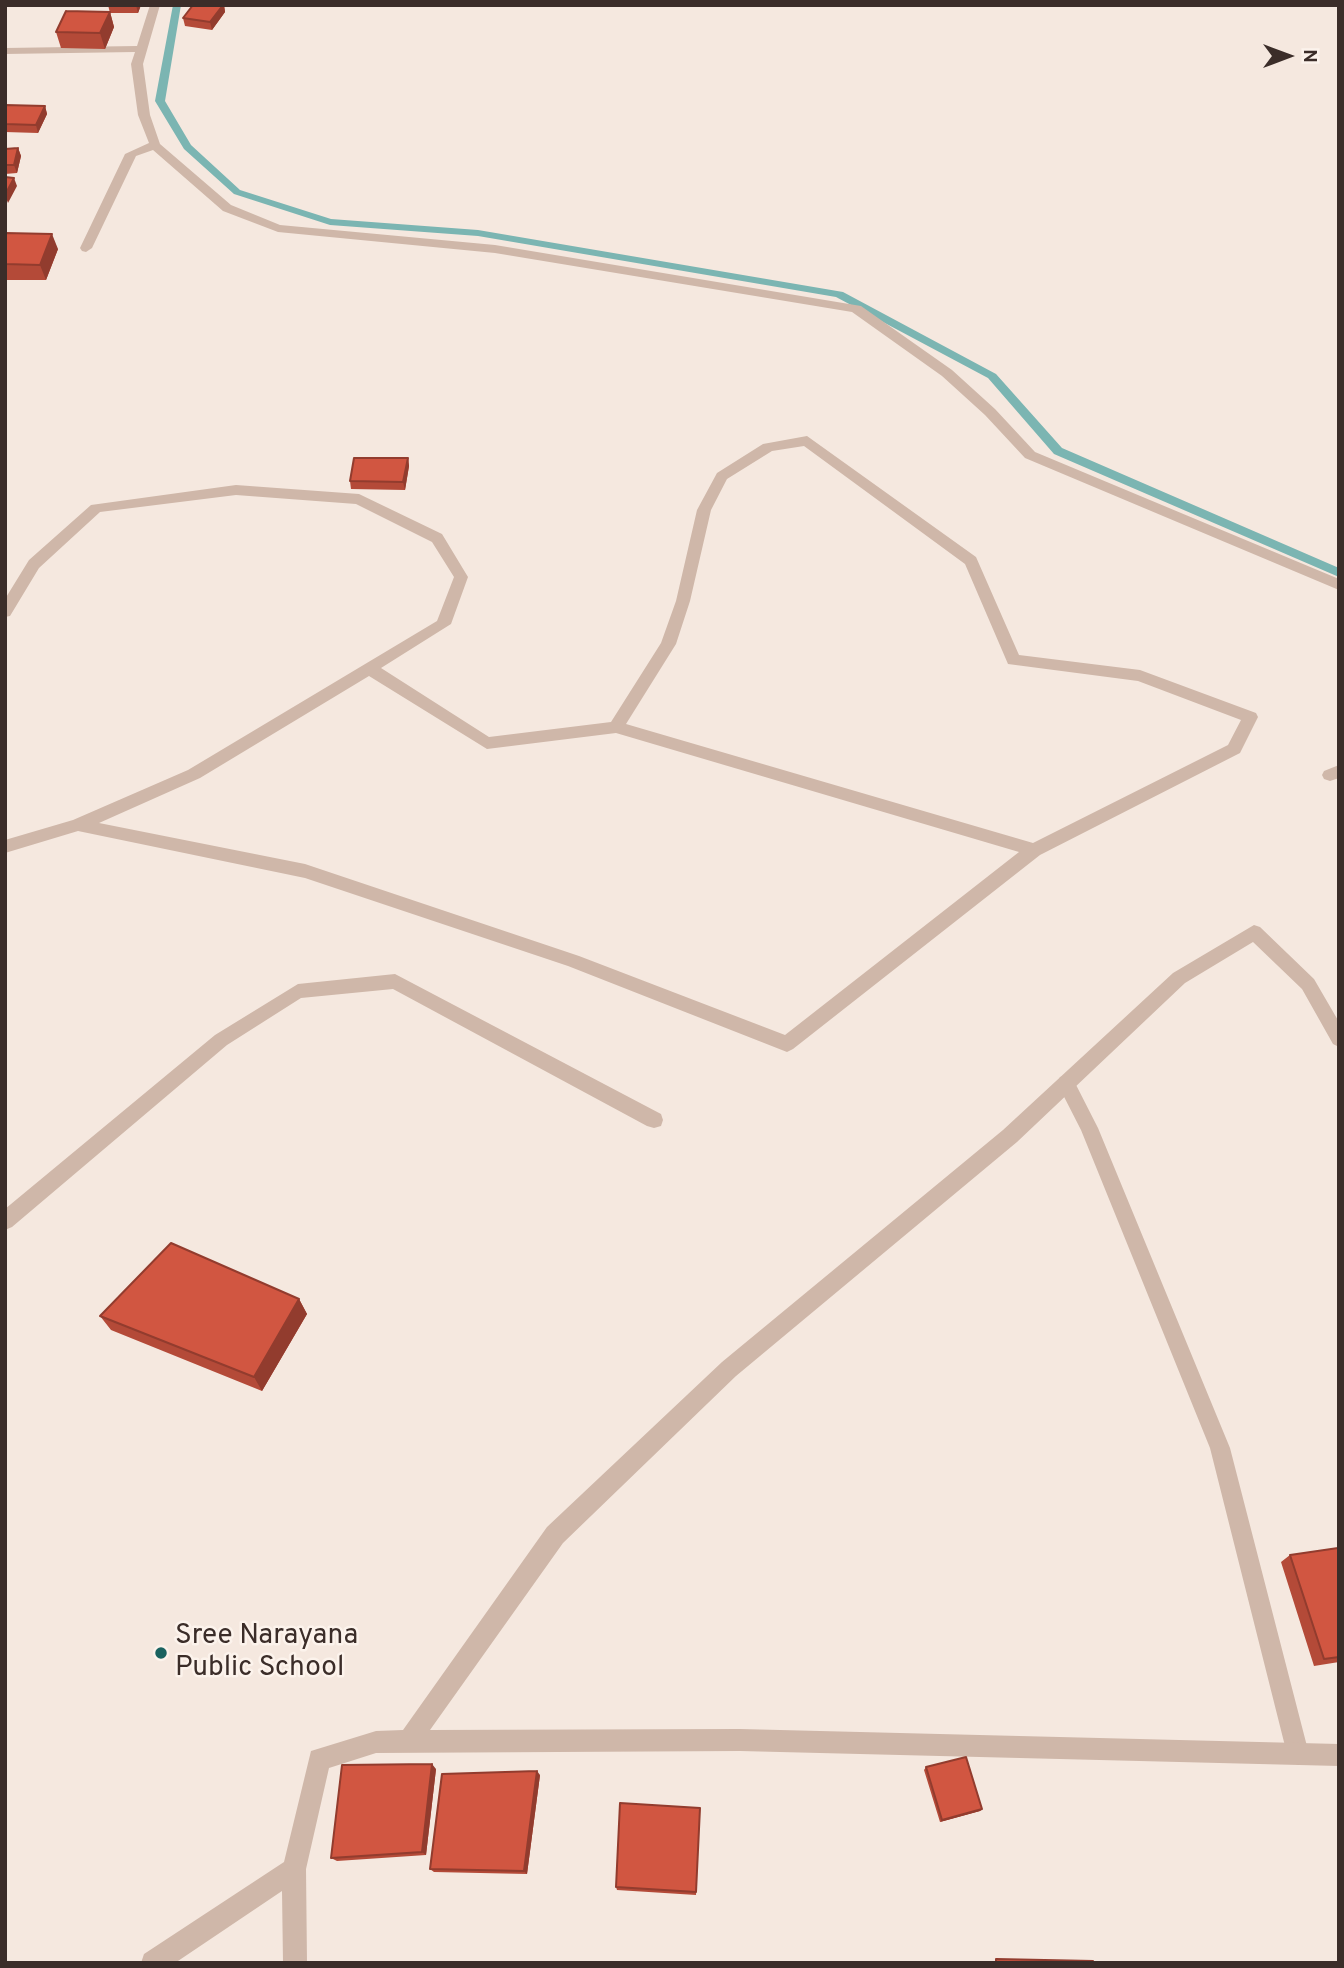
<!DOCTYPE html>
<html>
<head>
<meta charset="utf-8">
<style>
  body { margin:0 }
  #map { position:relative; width:1344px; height:1968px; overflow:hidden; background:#f5e8df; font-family:Overpass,sans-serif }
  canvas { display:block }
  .frame { position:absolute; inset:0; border:7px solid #3b2d29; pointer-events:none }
  .north { position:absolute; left:1253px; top:21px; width:70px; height:70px; -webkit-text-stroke:5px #fcf3ec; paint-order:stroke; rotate:90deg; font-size:19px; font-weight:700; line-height:28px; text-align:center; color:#3b2d29 }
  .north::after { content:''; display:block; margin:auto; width:24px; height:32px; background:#3b2d29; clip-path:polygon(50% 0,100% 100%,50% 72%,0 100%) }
</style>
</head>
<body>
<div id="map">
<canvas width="1344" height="1968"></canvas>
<div class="frame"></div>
<div class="north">N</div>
</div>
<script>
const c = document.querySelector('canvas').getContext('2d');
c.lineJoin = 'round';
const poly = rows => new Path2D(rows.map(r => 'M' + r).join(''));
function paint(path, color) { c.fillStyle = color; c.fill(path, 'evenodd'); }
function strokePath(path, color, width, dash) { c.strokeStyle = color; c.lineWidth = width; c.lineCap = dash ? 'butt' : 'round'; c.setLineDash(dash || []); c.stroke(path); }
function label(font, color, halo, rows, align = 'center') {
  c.font = font + ' Overpass,sans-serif'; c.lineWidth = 5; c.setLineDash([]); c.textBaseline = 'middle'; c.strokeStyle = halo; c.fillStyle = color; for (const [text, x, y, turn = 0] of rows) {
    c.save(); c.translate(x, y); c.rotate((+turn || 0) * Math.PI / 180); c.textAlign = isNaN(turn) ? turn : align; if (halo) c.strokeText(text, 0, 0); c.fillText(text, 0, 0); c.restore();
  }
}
paint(poly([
  [173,5,181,5,165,101,191,145,240,190,331,219,478,230,843,292,996,374,1062,448,1339,568,1339,577,1054,454,988,378,836,297,478,236,330,225,234,194,184,149,155,101,173,5]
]), '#7bb5b2');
paint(poly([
  [1066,1075,1072,1077,1098,1128,1230,1448,1309,1754,1306,1762,1298,1765,1290,1762,1287,1754,1210,1448,1081,1130,1057,1083,1060,1077,1066,1075]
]), '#cfb7a9');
paint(poly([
  [150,5,160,5,143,64,150,115,160,144,231,205,280,225,495,245,861,306,952,370,995,409,1035,452,1339,579,1339,590,1025,458,985,415,942,376,852,312,495,253,278,232,223,211,153,150,136,156,92,248,86,252,82,251,80,248,125,154,149,143,138,115,131,64,135,52,5,54,5,48,137,46,150,5],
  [807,436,976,557,1019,655,1140,670,1256,713,1258,717,1240,753,1040,855,793,1049,787,1052,568,966,305,878,78,831,5,853,5,840,73,820,188,770,437,621,454,577,432,542,356,504,236,495,100,512,39,568,10,616,5,617,5,599,29,560,91,505,236,485,359,494,442,534,468,577,451,624,381,668,489,737,611,722,661,643,676,601,697,510,717,473,763,444,807,436],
  [804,446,965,564,1008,664,1138,681,1241,720,1228,745,1033,843,626,724,676,644,690,601,711,510,727,479,772,451,804,446],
  [369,676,487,749,616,733,1019,852,785,1035,579,956,305,864,99,823,200,778,369,676],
  [1339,765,1339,778,1330,781,1324,779,1322,775,1324,771,1339,765],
  [1254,925,1260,927,1314,979,1339,1022,1339,1047,1333,1044,1302,989,1253,942,1185,983,1017,1142,736,1376,563,1543,430,1730,740,1729,1339,1744,1339,1766,740,1751,376,1753,329,1768,306,1869,307,1963,283,1963,282,1891,175,1963,141,1963,144,1954,284,1862,311,1751,376,1731,403,1730,547,1527,722,1362,1003,1130,1173,973,1254,925],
  [395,974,661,1114,663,1120,661,1126,654,1128,647,1126,393,989,301,998,227,1045,12,1227,5,1230,5,1209,215,1035,298,984,395,974]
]), '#cfb7a9');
paint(poly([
  [108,5,141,5,138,13,110,13],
  [193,5,224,5,225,12,212,30,185,26,183,18],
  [110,12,114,27,105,49,61,48,56,32],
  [5,105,45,106,47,114,38,133,5,132],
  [18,148,21,156,17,173,5,174,5,149],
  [5,233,58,249,46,280,5,280],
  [408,458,409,466,405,490,351,489,350,481],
  [299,1299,307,1314,262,1391,111,1330,100,1316],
  [1339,1550,1339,1662,1314,1666,1281,1562,1290,1555],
  [926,1767,982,1809,980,1811,940,1822,924,1770],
  [436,1769,426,1855,337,1861,331,1858],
  [540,1775,527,1874,434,1872,430,1869],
  [700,1808,696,1895,617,1890,616,1887]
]), '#b44a38');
paint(poly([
  [136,5,141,5,138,13],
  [223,5,224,5,225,12,212,30,210,22],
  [110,12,114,27,105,49,100,33],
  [45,106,47,114,38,133,36,125],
  [18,148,21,156,17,173,14,165],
  [14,178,17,186,8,203,5,195],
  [52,234,58,249,46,280,40,265],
  [408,458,409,466,405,490,403,482],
  [299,1299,307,1314,262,1391,254,1377],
  [432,1764,436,1769,426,1855,422,1852],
  [537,1771,540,1775,527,1874,524,1871],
  [982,1809,980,1811,940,1822,942,1820]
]), '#923c2e');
const building = poly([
  [193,5,223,5,210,22,183,18,193,5],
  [66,11,110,12,100,33,56,32,66,11],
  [5,105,45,106,36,125,5,124,5,105],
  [18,148,14,165,5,165,5,149,18,148],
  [5,177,14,178,5,195,5,177],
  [5,233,52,234,40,265,5,264,5,233],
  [354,458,408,458,403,482,350,481,354,458],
  [171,1243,299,1299,254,1377,100,1316,171,1243],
  [1338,1548,1339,1657,1324,1659,1290,1555,1338,1548],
  [966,1757,982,1809,942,1820,926,1767,966,1757],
  [432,1764,422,1852,331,1858,342,1765,432,1764],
  [537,1771,524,1871,430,1869,442,1774,537,1771],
  [620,1803,700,1808,696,1892,616,1887,620,1803],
  [996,1959,1093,1961,1093,1963,996,1963,996,1959]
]);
paint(building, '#d15641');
strokePath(building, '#923c2e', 2);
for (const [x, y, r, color] of [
  [161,1653,7,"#1a625f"]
]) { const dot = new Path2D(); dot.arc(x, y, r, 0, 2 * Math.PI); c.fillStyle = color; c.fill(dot); strokePath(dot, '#fcf3ec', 2.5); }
label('28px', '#3b2d29', '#fcf3ec', [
  ["Sree Narayana",175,1637],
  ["Public School",175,1669]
], 'left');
</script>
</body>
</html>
